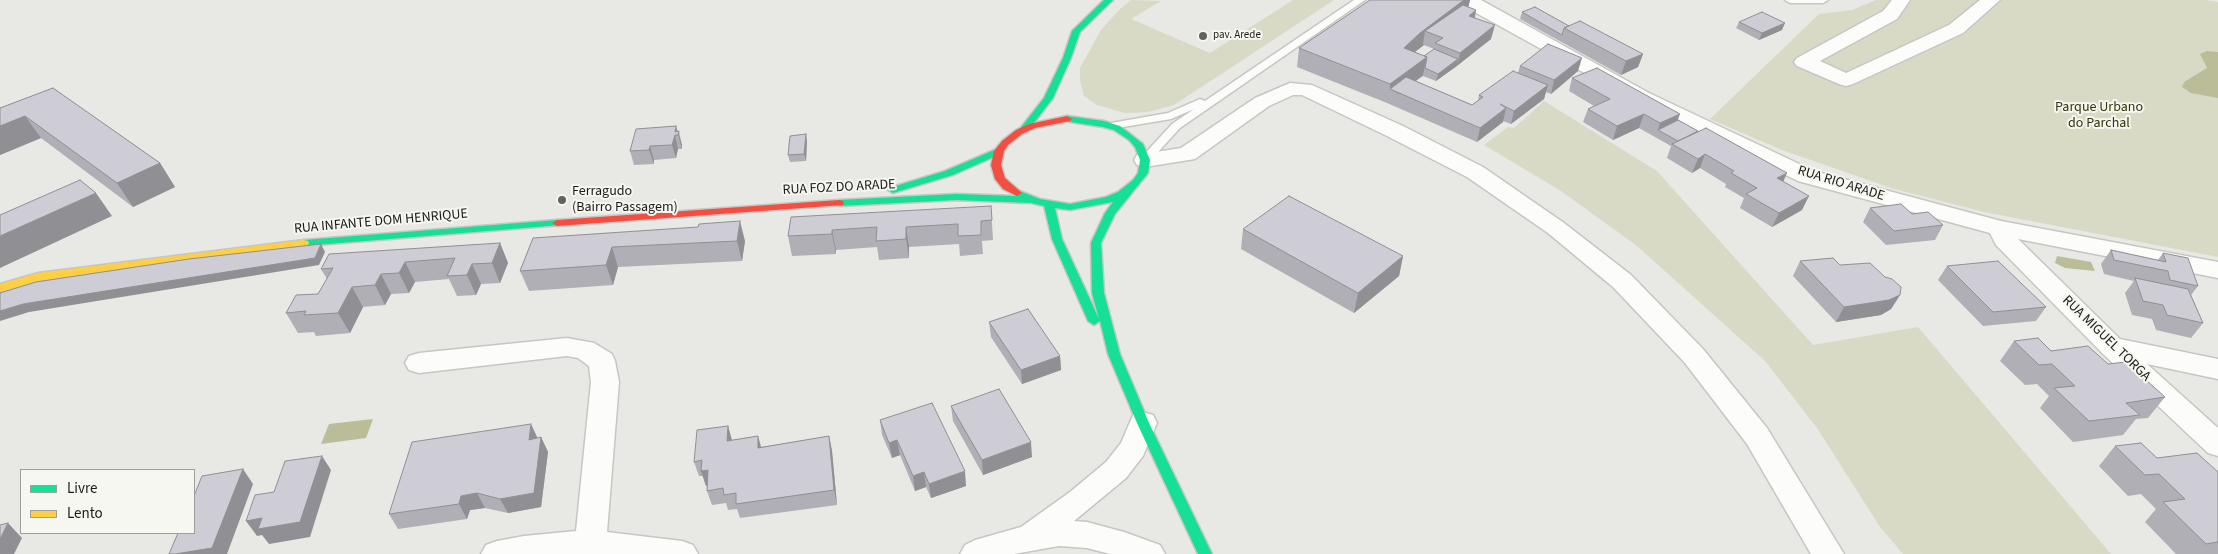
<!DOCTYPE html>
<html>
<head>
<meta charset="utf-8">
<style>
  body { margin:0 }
  #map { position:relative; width:2218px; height:554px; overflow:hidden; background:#e8e8e4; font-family:"Source Sans 3",sans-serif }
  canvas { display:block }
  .legend { position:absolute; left:20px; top:469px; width:175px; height:65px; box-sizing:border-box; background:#f6f7f0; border:1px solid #9e9f9a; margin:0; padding:6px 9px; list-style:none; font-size:15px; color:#1a1a18 }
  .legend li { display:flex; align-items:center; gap:10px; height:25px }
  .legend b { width:25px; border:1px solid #9e9f9a }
</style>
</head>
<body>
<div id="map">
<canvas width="2218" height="554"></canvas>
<ul class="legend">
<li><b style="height:6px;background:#16e098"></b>Livre</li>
<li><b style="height:6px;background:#ffcf43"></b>Lento</li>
</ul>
</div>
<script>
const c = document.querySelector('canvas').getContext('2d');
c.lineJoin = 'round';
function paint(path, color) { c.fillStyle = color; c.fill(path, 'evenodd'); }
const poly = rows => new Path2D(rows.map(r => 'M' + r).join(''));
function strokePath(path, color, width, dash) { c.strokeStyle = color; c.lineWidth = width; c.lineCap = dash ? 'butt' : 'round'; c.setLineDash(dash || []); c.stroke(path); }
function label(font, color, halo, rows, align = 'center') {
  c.font = font + ' "Source Sans 3",sans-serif'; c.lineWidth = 4; c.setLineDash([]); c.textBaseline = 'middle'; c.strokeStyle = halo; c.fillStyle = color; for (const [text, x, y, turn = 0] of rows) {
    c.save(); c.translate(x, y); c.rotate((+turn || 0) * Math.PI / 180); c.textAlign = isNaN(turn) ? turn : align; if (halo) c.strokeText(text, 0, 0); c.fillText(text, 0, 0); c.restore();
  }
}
paint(poly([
  [1131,0,1161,1,1131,19,1210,53,1293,0,1334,0,1174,105,1148,112,1125,113,1097,105,1084,96,1080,81,1080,68,1101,30,1120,9],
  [1876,0,2206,0,2218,2,2218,257,1984,212,1894,189,1782,150,1710,119,1819,14,1852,10],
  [1544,101,1657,171,1813,345,1918,327,2111,554,1903,554,1880,527,1817,428,1765,361,1637,246,1561,191,1484,145,1508,127,1514,128]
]), '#d9dac6');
paint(poly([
  [2207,51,2218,52,2218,98,2191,93,2182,87,2184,82,2207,68,2200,54],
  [2057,256,2091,262,2095,271,2065,268,2055,263],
  [373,419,366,438,321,444,329,424]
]), '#bbbd98');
const lane = poly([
  [1354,0,1365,0,1180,128,1149,162,1145,163,1139,160,1172,124,1194,109,1171,119,1111,129,1106,126,1111,123,1168,113,1200,99,1205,101,1354,0],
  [1785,0,1828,0,1823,3,1790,3,1785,0]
]);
const street = poly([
  [1458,0,1481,0,1649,93,1814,171,2001,221,2218,262,2218,278,2018,239,2120,339,2218,359,2218,379,2147,364,2218,428,2218,456,2208,453,2103,354,1996,245,1990,233,1798,181,1635,101,1460,4,1458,0],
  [1892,0,1910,0,1897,19,1820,61,1846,73,1949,25,1980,0,2000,0,1963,33,1853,84,1846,86,1839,84,1797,66,1794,62,1797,58,1883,11,1892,0],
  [1290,83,1312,85,1403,126,1483,167,1564,223,1631,275,1703,349,1767,428,1844,554,1811,554,1747,444,1685,363,1613,287,1548,233,1467,177,1387,136,1302,95,1293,95,1269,106,1195,159,1145,167,1137,165,1134,160,1137,155,1181,148,1255,98,1290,83],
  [567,338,594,343,612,354,615,361,619,382,607,532,682,541,693,545,698,554,481,554,486,545,497,541,524,536,576,531,591,382,589,366,578,358,567,356,419,373,409,370,405,363,409,356,419,353,567,338],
  [1143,412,1153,415,1157,423,1143,456,1126,478,1074,521,1087,522,1124,532,1160,545,1165,554,1110,554,1087,548,1059,546,1014,554,960,554,965,545,975,540,1021,527,1070,492,1106,462,1121,443,1133,415,1143,412]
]);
const fast = poly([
  [1104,0,1113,0,1080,32,1071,58,1053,98,1027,132,1021,132,1019,130,1044,98,1063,58,1072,31,1104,0],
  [1067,116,1104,121,1120,126,1143,144,1150,160,1148,173,1115,214,1101,243,1104,293,1120,354,1149,423,1212,554,1198,554,1137,423,1108,354,1100,321,1094,325,1088,321,1052,239,1044,206,1031,203,956,200,839,206,834,203,839,200,956,194,1016,196,1012,193,1017,190,1040,199,1070,204,1106,197,1118,192,1133,180,1138,173,1140,160,1135,147,1129,140,1114,130,1103,127,1064,121,1062,119,1067,116],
  [1113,202,1105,213,1091,243,1092,293,1099,319,1062,239,1055,208,1070,210,1113,202],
  [999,148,1003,149,1004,151,1003,153,953,175,893,193,888,190,889,188,945,171,999,148],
  [557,220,562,223,561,225,304,246,299,243,304,240,557,220]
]);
const slow = poly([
  [304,240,308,241,309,243,308,245,38,281,0,292,0,284,38,273,304,240]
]);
const jam = poly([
  [1067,116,1072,119,1070,121,1035,128,1022,134,1008,145,1004,151,1001,165,1005,178,1022,193,1017,196,1003,189,995,179,991,165,994,151,1002,141,1016,130,1029,124,1067,116],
  [839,200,843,201,844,203,843,205,557,226,552,223,557,220,839,200]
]);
strokePath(lane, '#c6c6c3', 3);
strokePath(street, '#c6c6c3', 3);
strokePath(fast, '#c6c6c3', 3);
strokePath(slow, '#c6c6c3', 3);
strokePath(jam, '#c6c6c3', 3);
paint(lane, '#fcfcfb');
paint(street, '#fcfcfb');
paint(fast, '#16e098');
paint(slow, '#ffcf43');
paint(jam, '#f24e42');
paint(poly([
  [1370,0,1470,0,1468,7,1475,18,1491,39,1436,81,1423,76,1416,81,1472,105,1478,101,1479,95,1518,73,1520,66,1578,71,1551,94,1546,92,1544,99,1511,124,1503,121,1503,122,1477,142,1387,103,1297,67,1299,48],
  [1424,45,1434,49,1424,56,1415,52],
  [1522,12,1569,26,1643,54,1638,67,1621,75,1520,19],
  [1739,22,1782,30,1759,40,1736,28],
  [1572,78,1678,120,1783,182,1802,210,1772,227,1740,208,1744,198,1725,187,1726,184,1700,168,1692,173,1667,158,1671,146,1639,128,1613,140,1583,122,1588,109,1594,106,1569,91],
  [53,88,160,163,175,187,133,207,41,138,0,155,0,108],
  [679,131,682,145,682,149,678,149,676,158,654,160,654,164,634,165,630,151],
  [806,134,807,142,806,161,790,162,788,155],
  [991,206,993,240,982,241,983,254,960,256,959,244,909,247,909,258,879,260,877,247,836,250,836,254,792,256,788,236],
  [1870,208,1912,214,1943,225,1935,240,1886,245,1863,222],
  [1243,229,1403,256,1399,276,1354,313,1241,249],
  [533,238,745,241,742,261,618,267,613,285,529,291,520,271],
  [500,243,508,263,500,283,481,284,476,295,457,296,449,279,415,282,409,293,391,294,385,305,363,307,350,333,316,336,314,332,298,333,286,313,318,294,327,279,321,269],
  [2111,250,2158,260,2163,253,2198,286,2191,295,2203,323,2191,338,2156,330,2152,319,2132,315,2125,293,2134,281,2104,274,2101,264],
  [1800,261,1840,265,1900,295,1891,309,1881,315,1836,322,1793,276],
  [1947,266,2046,307,2036,321,1983,326,1938,280],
  [989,322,1060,356,1061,370,1022,384,991,337],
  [2014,341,2108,364,2165,397,2148,418,2136,419,2123,435,2073,442,2040,408,2049,396,2037,384,2025,385,2000,361],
  [951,406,1032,457,983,475,953,421],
  [880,420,966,486,931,498,926,487,915,491,900,455,892,458,882,435],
  [728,426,732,440,758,436,761,447,829,436,832,451,837,505,740,518,737,509,728,510,726,503,712,505,707,491,707,485,706,486,703,476,699,476,694,462],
  [541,437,548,452,541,507,508,513,485,508,470,510,467,519,398,529,389,514,538,438],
  [2115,446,2157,458,2218,472,2218,554,2176,554,2145,522,2156,509,2141,494,2128,496,2099,466]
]), '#b1afb6');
paint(poly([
  [1464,0,1470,0,1467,13,1425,31,1423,44,1424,45,1416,51,1400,66,1404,48,1420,33],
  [1476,10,1474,23,1469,16],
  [1785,23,1782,30,1759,40,1762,33],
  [1495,25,1491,39,1457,66,1460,53],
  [1643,54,1638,67,1621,75,1626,61],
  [1427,57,1423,75,1399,94,1390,89,1390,84],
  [1582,58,1578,71,1551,94,1554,80],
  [1458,59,1457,66,1436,81,1438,74],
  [1548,85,1544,99,1511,124,1514,111],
  [1506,108,1503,122,1477,142,1480,128],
  [1644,114,1639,128,1613,140,1617,126],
  [1680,114,1675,127,1658,130,1660,123],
  [25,116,41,138,0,155,0,126],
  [676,126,682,145,682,149,678,135,675,132],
  [806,134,807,142,806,161,804,154],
  [675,135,678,149,676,158,672,145],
  [650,146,654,160,654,164,649,150],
  [1705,154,1700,168,1692,173,1698,159],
  [160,163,175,187,133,207,117,183],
  [1787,173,1781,187,1777,178],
  [96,193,112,216,0,268,0,236],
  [1809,196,1802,210,1772,227,1779,213],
  [740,221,745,241,742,261,737,241],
  [906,227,909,247,909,258,906,239],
  [832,230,836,250,836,254,832,234],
  [500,243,508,263,500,283,492,263],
  [321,244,325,252,319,265,29,312,0,321,0,311,23,304],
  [612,247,618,267,613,285,606,265],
  [1403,256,1399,276,1354,313,1358,293],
  [405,262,415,282,409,293,399,273],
  [472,264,481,284,476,295,467,275],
  [381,274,391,294,385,305,375,285],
  [352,287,363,307,350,333,338,313],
  [1900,295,1891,309,1881,315,1836,322,1844,307],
  [1060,356,1061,370,1022,384,1021,370],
  [531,424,538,439,529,440],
  [728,426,732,441,727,441],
  [758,436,762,451,758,448],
  [829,436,832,451,837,505,834,490],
  [541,437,548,452,541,507,508,513,500,499],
  [897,440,900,455,892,458,889,443],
  [1031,442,1032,457,983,475,982,460],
  [322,456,331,470,310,537,269,544,262,535,257,536,246,521],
  [243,469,253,484,227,554,175,554],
  [708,470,713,484,706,486,701,471],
  [965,471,966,486,931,498,929,484],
  [924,472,926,487,915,491,913,476],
  [477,493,485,508,470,510,467,519,459,504,461,496],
  [8,523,22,538,14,554,0,554,0,539]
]), '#908f94');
const building = poly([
  [1370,0,1464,0,1420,33,1404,48,1427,57,1390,84,1299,48,1370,0],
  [1463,5,1476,10,1469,16,1495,25,1460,53,1435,43,1443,38,1425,31,1463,5],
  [1535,7,1569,26,1564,28,1562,35,1522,12,1535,7],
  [1762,12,1785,23,1762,33,1739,22,1762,12],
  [1580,21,1643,54,1626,61,1564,28,1580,21],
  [1548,44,1582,58,1554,80,1520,66,1548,44],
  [1434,49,1458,59,1438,74,1425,68,1427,57,1424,56,1434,49],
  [1597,68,1680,114,1660,123,1644,114,1617,126,1588,109,1610,99,1572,78,1597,68],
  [1513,71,1548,85,1514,111,1500,104,1506,108,1480,128,1390,89,1406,77,1472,105,1483,97,1479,95,1513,71],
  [53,88,160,163,117,183,25,116,0,126,0,108,53,88],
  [1678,120,1698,131,1678,141,1658,130,1678,120],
  [676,126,675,132,679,131,678,135,675,135,672,145,650,146,649,150,630,151,636,129,676,126],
  [1706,128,1787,173,1777,178,1809,196,1779,213,1746,194,1757,188,1731,173,1734,171,1705,154,1698,159,1672,144,1706,128],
  [806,134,804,154,788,155,790,136,806,134],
  [80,180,96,193,0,236,0,215,80,180],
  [1289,196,1403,256,1358,293,1243,229,1289,196],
  [1901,204,1912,214,1928,212,1943,225,1894,231,1870,208,1901,204],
  [991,206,992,220,981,221,981,235,958,236,958,224,906,227,906,239,876,241,877,227,832,230,832,234,788,236,791,217,991,206],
  [740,221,737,241,612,247,606,265,520,271,533,238,698,227,699,224,740,221],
  [500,243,492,263,472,264,467,275,447,276,455,258,405,262,399,273,381,274,375,285,352,287,338,313,304,315,306,311,286,313,296,295,318,294,333,268,321,269,329,254,500,243],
  [321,244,315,258,23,304,0,311,0,293,36,282,189,259,321,244],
  [2111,250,2166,262,2163,253,2188,258,2198,286,2170,280,2168,271,2114,260,2111,250],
  [1833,258,1840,265,1870,263,1885,277,1892,279,1901,287,1900,295,1889,300,1844,307,1800,261,1833,258],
  [1998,261,2046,307,1993,312,1947,266,1998,261],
  [2135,278,2188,289,2203,323,2167,315,2163,305,2143,301,2135,278],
  [1028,309,1060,356,1021,370,989,322,1028,309],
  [2038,338,2051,351,2088,346,2108,364,2126,362,2165,397,2126,403,2140,415,2089,421,2054,388,2075,386,2052,364,2039,365,2014,341,2038,338],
  [999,389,1031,442,982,460,951,406,999,389],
  [932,403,965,471,929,484,924,472,913,476,897,440,889,443,880,420,932,403],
  [531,424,529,440,541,437,534,493,500,499,477,493,461,496,459,504,389,514,412,442,531,424],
  [728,426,727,441,758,436,758,448,829,436,834,490,736,504,736,493,724,495,723,488,707,491,708,470,701,471,702,460,694,462,697,430,728,426],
  [2141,443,2157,458,2197,453,2218,472,2218,542,2206,544,2163,502,2185,499,2159,474,2145,475,2115,446,2141,443],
  [322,456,300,522,258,529,262,518,246,521,255,495,274,492,285,461,322,456],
  [243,469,212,548,175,554,169,554,178,533,194,533,194,496,202,476,243,469],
  [8,523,0,539,0,525,8,523]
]);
paint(building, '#ceccd4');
strokePath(building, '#908f94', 1);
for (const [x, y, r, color] of [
  [1203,36,5,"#62625f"],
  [562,200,5,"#62625f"]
]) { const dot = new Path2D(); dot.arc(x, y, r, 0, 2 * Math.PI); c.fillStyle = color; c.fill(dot); strokePath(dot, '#f6f7f0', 2); }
label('11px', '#1a1a18', '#f6f7f0', [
  ["pav. Arede",1213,36]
], 'left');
label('14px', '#34340b', '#f6f7f0', [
  ["Parque Urbano",2099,108],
  ["do Parchal",2099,124]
]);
label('14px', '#1a1a18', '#f6f7f0', [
  ["RUA RIO ARADE",1841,184,17],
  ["RUA FOZ DO ARADE",839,188,-3],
  ["RUA INFANTE DOM HENRIQUE",381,222,-5],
  ["RUA MIGUEL TORGA",2106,339,44]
]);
label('14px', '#1a1a18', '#f6f7f0', [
  ["Ferragudo",572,192],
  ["(Bairro Passagem)",572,208]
], 'left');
</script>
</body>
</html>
